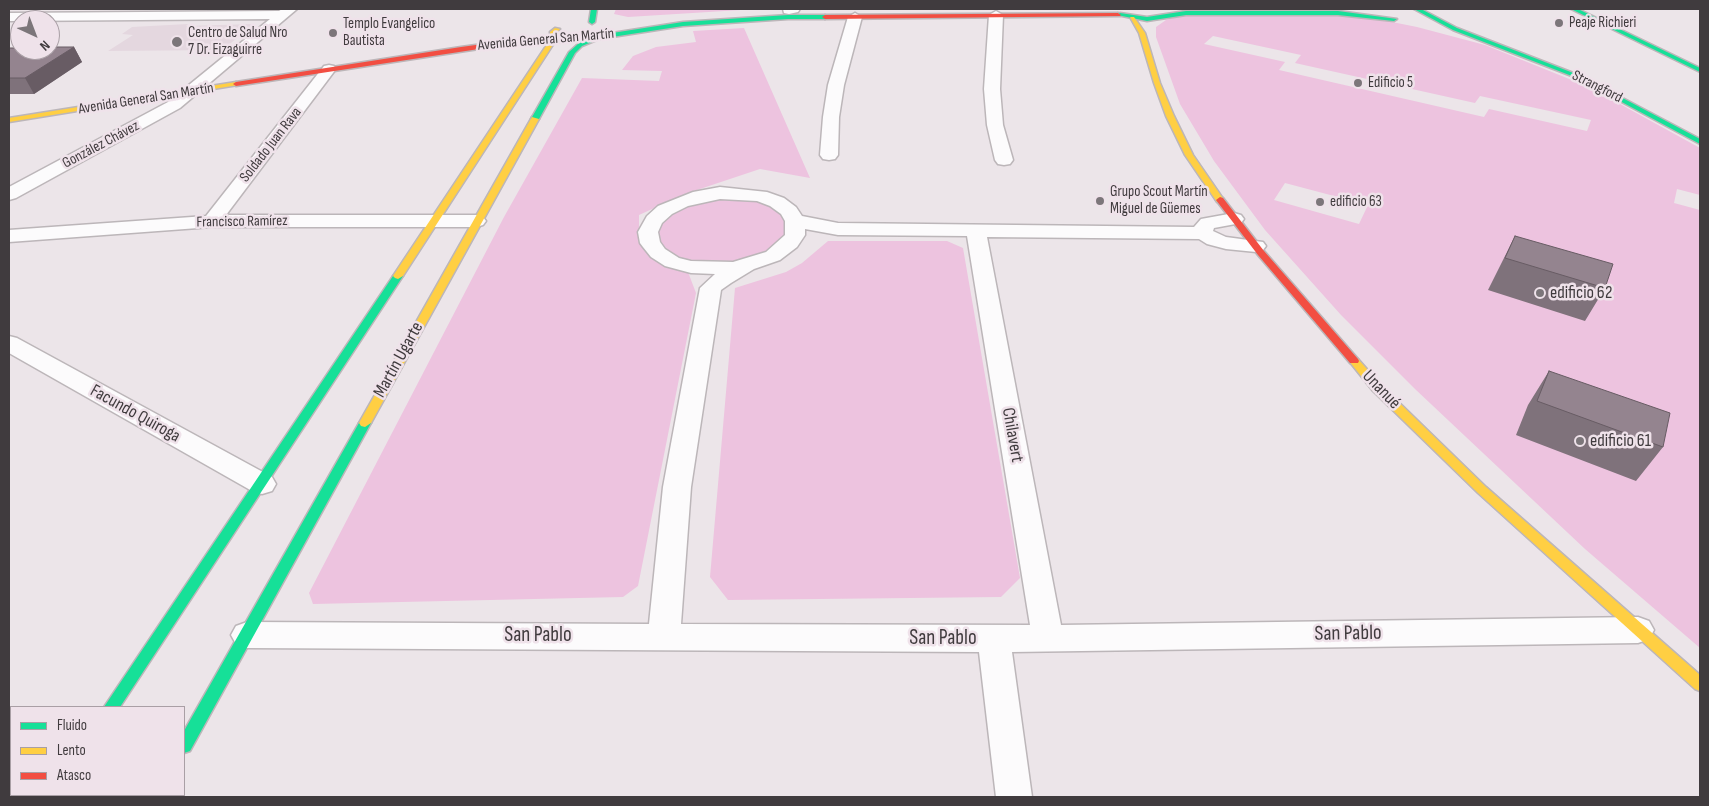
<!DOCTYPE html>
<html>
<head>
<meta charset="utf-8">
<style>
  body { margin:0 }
  #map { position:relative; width:1709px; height:806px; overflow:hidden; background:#ece5e9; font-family:"Sofia Sans Condensed",sans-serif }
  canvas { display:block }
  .frame { position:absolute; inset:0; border:10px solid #403b3e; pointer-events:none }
  .legend { position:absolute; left:10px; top:706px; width:175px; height:90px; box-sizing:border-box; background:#efe2ea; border:1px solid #a99fa5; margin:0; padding:6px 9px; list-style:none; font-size:15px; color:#403b3e }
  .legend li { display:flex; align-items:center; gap:10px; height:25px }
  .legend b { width:25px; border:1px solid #a99fa5 }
  .north { position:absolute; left:10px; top:10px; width:50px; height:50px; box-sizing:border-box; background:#efe2ea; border:1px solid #a99fa5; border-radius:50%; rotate:137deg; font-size:14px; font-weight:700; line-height:20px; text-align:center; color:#403b3e }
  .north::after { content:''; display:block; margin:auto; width:18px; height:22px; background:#7c767a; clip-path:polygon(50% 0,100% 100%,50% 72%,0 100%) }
</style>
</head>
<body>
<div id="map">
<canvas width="1709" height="806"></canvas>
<div class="frame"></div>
<ul class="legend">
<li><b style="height:6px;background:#16e098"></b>Fluido</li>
<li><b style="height:6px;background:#ffcf43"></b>Lento</li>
<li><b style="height:6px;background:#f24e42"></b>Atasco</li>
</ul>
<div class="north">N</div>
</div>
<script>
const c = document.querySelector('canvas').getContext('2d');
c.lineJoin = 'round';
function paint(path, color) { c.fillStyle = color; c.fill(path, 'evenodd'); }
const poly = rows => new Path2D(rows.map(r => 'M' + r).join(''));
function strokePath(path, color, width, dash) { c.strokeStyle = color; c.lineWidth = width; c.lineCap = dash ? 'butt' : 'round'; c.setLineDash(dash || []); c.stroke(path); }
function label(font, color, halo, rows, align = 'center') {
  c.font = font + ' "Sofia Sans Condensed",sans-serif'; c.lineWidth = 5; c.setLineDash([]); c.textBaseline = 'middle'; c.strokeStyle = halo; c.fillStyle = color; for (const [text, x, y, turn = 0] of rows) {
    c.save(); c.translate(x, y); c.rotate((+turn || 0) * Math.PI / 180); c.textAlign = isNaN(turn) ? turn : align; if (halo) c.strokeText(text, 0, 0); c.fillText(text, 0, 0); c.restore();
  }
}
paint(poly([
  [188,24,186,26,255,24,222,50,108,51,133,35,122,34,132,27]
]), '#e4d7df');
paint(poly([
  [616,9,757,9,628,17,614,14],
  [1184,15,1339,15,1382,20,1417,27,1485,45,1589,87,1700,148,1700,195,1677,189,1674,203,1700,210,1700,648,1585,549,1415,389,1341,315,1265,230,1214,161,1180,104,1156,37,1156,27,1166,20],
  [1213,36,1301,55,1295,63,1475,103,1480,96,1591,120,1587,131,1489,109,1484,117,1279,70,1285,62,1204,44],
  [1285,183,1368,205,1359,224,1274,200],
  [744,28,810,178,760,169,685,194,639,215,639,232,642,247,650,257,669,266,688,272,696,293,638,586,623,597,313,604,309,593,504,217,582,78,659,81,662,71,622,70,633,56,656,47,696,42,693,31],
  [721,195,775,204,791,223,781,245,745,262,696,264,675,258,661,248,657,224,666,213],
  [828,241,947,241,963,248,1020,578,1001,597,728,600,710,577,735,288,786,272,802,263]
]), '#edc3df');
const street = poly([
  [282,9,297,9,180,108,16,198,9,200,9,187,168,102,270,19,9,21,9,13,279,11,282,9],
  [783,9,800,9,798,12,789,14,784,13,783,9],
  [996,11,1003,15,1000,89,1003,125,1013,160,1010,164,1004,165,998,164,995,160,987,125,984,89,989,15,996,11],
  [855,13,862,17,844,85,839,117,838,155,835,159,829,160,823,159,820,155,823,117,828,85,848,17,855,13],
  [329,65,334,66,336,69,226,215,476,215,483,217,486,221,483,225,476,227,212,227,9,242,9,230,206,216,324,66,329,65],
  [720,187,767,192,784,198,796,207,802,216,838,223,1194,227,1201,219,1234,213,1241,215,1244,219,1241,223,1214,228,1213,231,1226,237,1263,242,1266,246,1263,250,1256,252,1226,249,1207,244,1199,239,987,237,1061,625,1638,617,1649,621,1654,630,1649,639,1638,643,1012,652,1032,797,996,797,979,652,247,648,236,644,231,635,236,626,247,622,649,624,663,487,700,288,715,274,691,273,665,266,651,257,643,247,640,243,638,232,647,216,658,206,693,192,720,187],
  [720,199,757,201,770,206,781,214,785,221,785,235,766,252,733,262,691,261,679,258,665,249,660,242,658,232,662,223,672,214,688,206,720,199],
  [805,229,838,235,967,236,1030,625,681,624,691,487,721,290,731,283,754,269,780,260,797,247,805,235,805,229],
  [9,336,17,338,272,477,276,484,272,491,262,494,252,491,9,353,9,336]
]);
const fast = poly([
  [591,9,597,9,595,22,592,24,589,22,591,9],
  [1414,9,1421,9,1457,28,1581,76,1700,139,1700,144,1577,78,1453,30,1414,9],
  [1571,9,1578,9,1700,68,1700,72,1571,9],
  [1186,11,1338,11,1397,19,1394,21,1338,15,1186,15,1147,21,1117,15,1120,13,1147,17,1186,11],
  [788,15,825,15,828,17,825,19,788,19,683,26,599,39,582,46,575,53,539,119,535,121,531,119,569,52,578,44,584,41,547,43,544,41,545,40,580,38,683,22,788,15],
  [398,273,403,276,120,707,104,707,393,276,398,273],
  [365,419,371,423,190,751,184,753,184,731,359,423,365,419],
  [45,795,62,795,61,797,44,797,45,795],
  [147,795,164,795,163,797,146,797,147,795]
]);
const slow = poly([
  [1130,17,1134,17,1145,33,1160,83,1174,116,1193,155,1224,200,1223,202,1217,202,1185,155,1166,116,1154,83,1139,33,1130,17],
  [555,28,560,29,556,33,556,40,403,276,398,279,395,278,393,276,550,40,550,32,555,28],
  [236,82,239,84,238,85,9,122,9,118,236,82],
  [532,117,539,119,371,423,365,427,361,426,359,423,532,117],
  [1354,358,1358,359,1381,385,1486,487,1700,675,1700,691,1695,689,1478,493,1373,391,1349,361,1354,358]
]);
const jam = poly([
  [1118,13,1121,15,1120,16,825,19,822,17,825,15,1118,13],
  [547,39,550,41,549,42,505,45,236,86,233,84,236,82,461,47,505,41,547,39],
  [1220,197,1223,198,1264,251,1358,359,1359,361,1358,363,1350,363,1258,255,1216,200,1220,197]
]);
strokePath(street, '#bcb6b9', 3);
strokePath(fast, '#bcb6b9', 3);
strokePath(slow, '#bcb6b9', 3);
strokePath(jam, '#bcb6b9', 3);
paint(street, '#fcfbfc');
paint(fast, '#16e098');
paint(slow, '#ffcf43');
paint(jam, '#f24e42');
paint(poly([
  [74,47,82,62,34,94,9,94,9,48],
  [1515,236,1605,288,1585,321,1488,290],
  [1549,371,1663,447,1636,481,1516,435,1528,405]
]), '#7f727b');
paint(poly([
  [74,47,82,62,34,94,25,78]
]), '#685c64');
const building = poly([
  [50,47,74,47,25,78,9,78,9,48,20,48,20,50,50,50,50,47],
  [1515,236,1613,264,1605,288,1505,258,1515,236],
  [1549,371,1670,413,1663,447,1537,401,1549,371]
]);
paint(building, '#94848f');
strokePath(building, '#685c64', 1);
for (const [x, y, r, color] of [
  [1559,23,5,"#7c767a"],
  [333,33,5,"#7c767a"],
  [177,42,6,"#7c767a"],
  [1358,83,5,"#7c767a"],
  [1100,201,5,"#7c767a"],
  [1320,202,5,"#7c767a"],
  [1540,293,5,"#7c767a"],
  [1580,441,5,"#7c767a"]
]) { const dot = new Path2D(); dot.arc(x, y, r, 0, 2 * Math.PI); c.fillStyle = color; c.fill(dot); strokePath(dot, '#efe2ea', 2); }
label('15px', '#403b3e', '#efe2ea', [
  ["Peaje Richieri",1569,23],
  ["Templo Evangelico",343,24],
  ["Bautista",343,41],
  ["Centro de Salud Nro",188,33],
  ["7 Dr. Eizaguirre",188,50],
  ["Edificio 5",1368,83],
  ["Grupo Scout Martín",1110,192],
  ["Miguel de Güemes",1110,209],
  ["edificio 63",1330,202]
], 'left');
label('15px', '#403b3e', '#efe2ea', [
  ["Avenida General San Martín",546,40,-5],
  ["Strangford",1597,87,27],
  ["Avenida General San Martín",146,99,-9],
  ["González Chávez",101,145,-28],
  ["Soldado Juan Rava",271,145,-52],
  ["Francisco Ramírez",242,222,-1]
]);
label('18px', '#403b3e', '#efe2ea', [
  ["edificio 62",1550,293],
  ["edificio 61",1590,441]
], 'left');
label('18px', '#403b3e', '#efe2ea', [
  ["Martín Ugarte",399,360,-61],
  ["Unanué",1381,390,46],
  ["Facundo Quiroga",135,414,29],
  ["Chilavert",1012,435,80]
]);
label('21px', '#403b3e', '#efe2ea', [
  ["San Pablo",1348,634,-1],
  ["San Pablo",538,636],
  ["San Pablo",943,639]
]);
</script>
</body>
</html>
